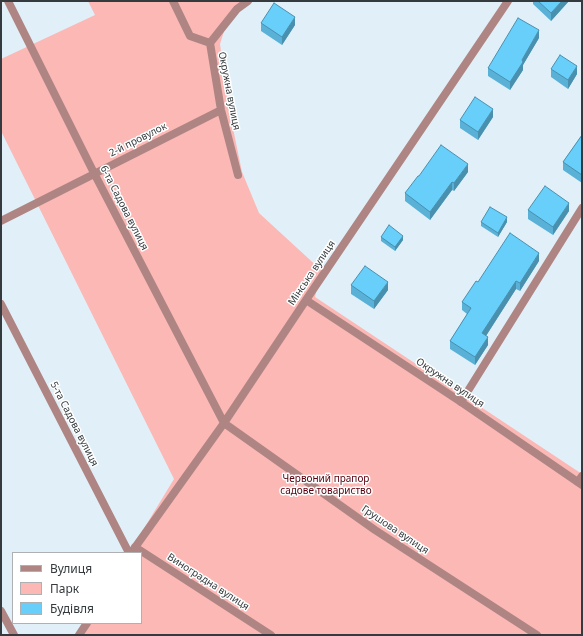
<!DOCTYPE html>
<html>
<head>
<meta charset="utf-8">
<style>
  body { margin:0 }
  #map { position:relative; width:583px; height:636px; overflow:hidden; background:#e1f0f8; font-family:"Noto Sans",sans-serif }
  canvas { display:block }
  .frame { position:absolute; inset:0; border:2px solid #343a3d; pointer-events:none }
  .legend { position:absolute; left:12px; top:552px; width:130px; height:72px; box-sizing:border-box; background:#fff; border:1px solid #aeb0b1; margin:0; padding:5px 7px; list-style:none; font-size:12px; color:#343a3d }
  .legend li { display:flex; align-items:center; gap:8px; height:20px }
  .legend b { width:20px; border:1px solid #aeb0b1 }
</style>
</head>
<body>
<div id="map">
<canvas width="583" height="636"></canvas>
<div class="frame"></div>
<ul class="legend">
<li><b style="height:5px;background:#af8584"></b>Вулиця</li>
<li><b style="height:11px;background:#fbb8b5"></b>Парк</li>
<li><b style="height:11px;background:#68cefa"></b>Будівля</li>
</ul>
</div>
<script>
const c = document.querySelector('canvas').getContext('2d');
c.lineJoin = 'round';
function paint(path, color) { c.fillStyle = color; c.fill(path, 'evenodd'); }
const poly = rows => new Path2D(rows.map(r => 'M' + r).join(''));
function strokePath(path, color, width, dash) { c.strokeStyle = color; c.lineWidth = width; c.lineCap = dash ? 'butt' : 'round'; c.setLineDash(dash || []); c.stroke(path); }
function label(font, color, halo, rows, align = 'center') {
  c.font = font + ' "Noto Sans",sans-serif'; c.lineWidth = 3; c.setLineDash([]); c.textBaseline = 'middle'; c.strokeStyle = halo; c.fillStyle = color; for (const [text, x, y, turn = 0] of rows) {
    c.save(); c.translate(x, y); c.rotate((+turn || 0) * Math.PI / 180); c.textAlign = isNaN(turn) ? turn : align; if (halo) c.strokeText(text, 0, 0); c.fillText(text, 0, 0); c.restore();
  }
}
paint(poly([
  [88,1,253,1,239,11,225,28,220,44,229,109,242,172,259,213,321,270,315,297,582,474,582,635,80,635,87,623,141,623,141,553,129,553,174,479,1,131,1,59,95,15]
]), '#fbb8b5');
strokePath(poly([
  [461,402,582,208],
  [578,482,582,476]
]), '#af8584', 8);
strokePath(poly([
  [8,1,94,173,224,423,375,530,537,635],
  [173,1,190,36,210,43],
  [238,175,221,110,210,43,237,9,248,1],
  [1,221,221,110],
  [306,300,461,402,582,485],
  [1,304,129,553],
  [135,547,271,635],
  [131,553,224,423,306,300,508,1],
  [1,611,14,635],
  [79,635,87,623]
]), '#af8584', 8);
paint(poly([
  [533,1,569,1,551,21,533,4],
  [261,23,295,25,282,45,261,31],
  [539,38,523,65,523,70,510,90,488,76,488,68],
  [551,69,577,74,568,89,551,77],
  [493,117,478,140,460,128,460,120],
  [582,135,582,183,563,170,563,162],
  [468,172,454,191,452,190,430,220,405,201,405,193],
  [528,210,569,211,553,235,528,219],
  [481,222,507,222,498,237,481,226],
  [381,237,403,240,395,251,381,241],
  [539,261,520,291,516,289,486,336,488,345,475,365,450,349,450,341,467,314,462,310,462,302,478,282],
  [351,285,388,290,374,309,351,294]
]), '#59b1d7');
paint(poly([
  [562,1,569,1,551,21,551,13],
  [295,17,295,25,282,45,282,37],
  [539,30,539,38,523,65,523,70,510,90,510,82,522,60],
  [577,66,577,74,568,89,568,80],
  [493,109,493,117,478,140,478,132],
  [468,164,468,172,454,191,454,183],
  [452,182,452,190,430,220,430,212],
  [569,203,569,211,553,235,553,227],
  [507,217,507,222,498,237,498,233],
  [403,236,403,240,395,251,395,247],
  [539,253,539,261,520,291,520,283],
  [516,281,516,289,482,342,482,333],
  [388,282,388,290,374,309,374,301],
  [488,337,488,345,475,365,475,357]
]), '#4990af');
const building = poly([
  [538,1,562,1,551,13,538,1],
  [274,3,295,17,282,37,261,23,274,3],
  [518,18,539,30,522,60,523,62,510,82,488,68,518,18],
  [560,55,577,66,568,80,551,69,560,55],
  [475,97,493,109,478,132,460,120,475,97],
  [582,135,582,175,563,162,582,135],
  [441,145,468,164,454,183,452,182,430,212,405,193,418,176,419,176,441,145],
  [545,186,569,203,553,227,528,210,545,186],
  [490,207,507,217,498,233,481,222,490,207],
  [389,225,403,236,395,247,381,237,389,225],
  [510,233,539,253,520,283,516,281,482,333,488,337,475,357,450,341,471,308,462,302,476,281,478,282,510,233],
  [365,266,388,282,374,301,351,285,365,266]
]);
paint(building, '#68cefa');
strokePath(building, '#4990af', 1);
label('10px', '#343a3d', '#fff', [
  ["Окружна вулиця",229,91,79],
  ["2-й провулок",138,140,-27],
  ["6-та Садова вулиця",124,208,63],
  ["Мінська вулиця",312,273,-56],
  ["Окружна вулиця",450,383,34],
  ["5-та Садова вулиця",74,424,63],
  ["Грушова вулиця",395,530,34],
  ["Виноградна вулиця",208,582,33]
]);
label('10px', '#56010e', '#fff', [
  ["Червоний прапор",326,479],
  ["садове товариство",326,491]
]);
</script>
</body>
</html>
